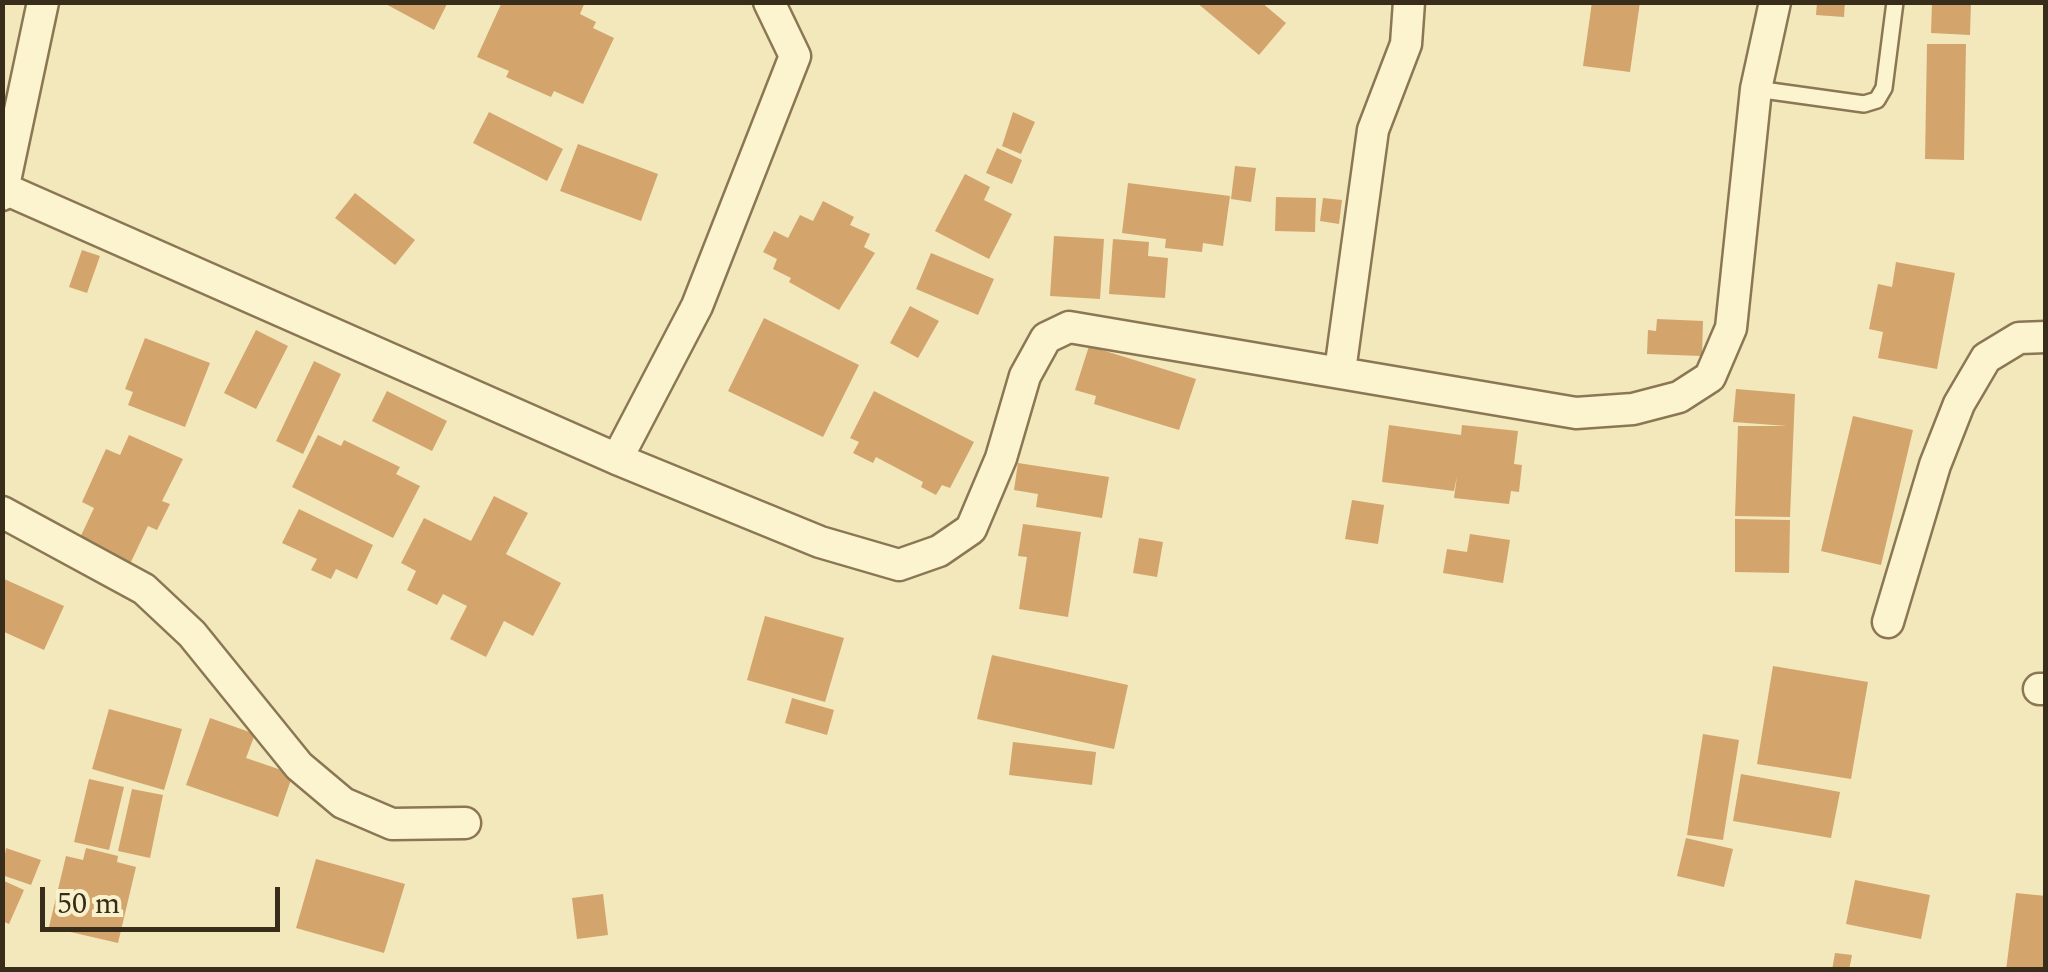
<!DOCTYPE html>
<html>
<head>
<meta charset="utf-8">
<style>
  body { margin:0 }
  #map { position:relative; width:2048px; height:972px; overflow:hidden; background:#f2e8bb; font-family:Spectral,serif }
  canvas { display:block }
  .frame { position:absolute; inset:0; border:5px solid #382c1a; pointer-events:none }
  .scale { position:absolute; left:40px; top:887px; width:240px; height:45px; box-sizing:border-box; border:5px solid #382c1a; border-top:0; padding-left:12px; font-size:30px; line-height:35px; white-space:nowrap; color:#382c1a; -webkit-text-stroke:8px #f9f1cb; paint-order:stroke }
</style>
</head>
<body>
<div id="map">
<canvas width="2048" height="972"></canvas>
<div class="frame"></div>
<div class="scale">50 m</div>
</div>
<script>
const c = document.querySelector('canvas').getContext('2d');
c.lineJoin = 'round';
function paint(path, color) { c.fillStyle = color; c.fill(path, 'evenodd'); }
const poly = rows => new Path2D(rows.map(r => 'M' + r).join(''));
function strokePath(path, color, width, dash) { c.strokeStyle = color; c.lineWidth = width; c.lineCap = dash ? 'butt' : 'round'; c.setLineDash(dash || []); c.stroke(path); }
paint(poly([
  [382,2,448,2,434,30],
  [502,2,585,2,580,14,596,22,593,28,614,38,583,104,554,91,551,97,506,77,509,71,477,57],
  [1196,2,1261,2,1286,23,1259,55],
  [1592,2,1640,2,1630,72,1583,66],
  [1817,2,1845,2,1844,17,1816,15],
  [1932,2,1971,2,1970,35,1931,33],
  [1927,44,1966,44,1964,160,1925,159],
  [489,112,563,149,547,181,473,143],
  [1013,112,1035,122,1021,154,1002,146],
  [578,144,658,174,641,221,560,191],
  [997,148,1022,160,1012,184,986,173],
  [1235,166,1256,168,1251,202,1231,199],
  [965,174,990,187,984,200,1012,214,989,259,935,231],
  [1128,183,1230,196,1223,246,1203,243,1202,252,1165,248,1166,239,1122,233],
  [355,193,415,240,395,265,335,218],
  [1276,197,1316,198,1315,232,1275,231],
  [1323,198,1342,200,1339,224,1320,221],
  [823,201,854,217,850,225,870,234,864,247,875,253,839,310,789,282,791,278,773,269,777,259,763,252,774,231,788,238,800,215,813,221],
  [1054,236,1104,239,1100,299,1050,296],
  [1113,239,1149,242,1148,256,1168,258,1165,298,1109,294],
  [82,250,100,256,87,293,69,287],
  [931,253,994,279,978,315,916,289],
  [1896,262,1955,273,1937,369,1878,358,1883,332,1869,329,1878,284,1892,287],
  [910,306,939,321,918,358,890,343],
  [764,318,859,365,823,437,728,391],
  [1657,319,1703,321,1702,356,1647,354,1648,330,1656,331],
  [256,330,288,346,256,409,224,393],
  [145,338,210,363,185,427,128,405,133,392,125,389],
  [1089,346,1196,379,1179,430,1094,404,1096,396,1075,390],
  [314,361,341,374,303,454,276,441],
  [1736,389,1795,394,1790,517,1735,516,1738,426,1787,426,1733,422],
  [387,391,447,421,432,451,372,421],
  [874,391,974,442,950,488,942,485,936,495,921,487,923,482,876,457,873,463,853,453,859,442,850,438],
  [1853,416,1913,430,1881,565,1821,551],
  [1389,425,1461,435,1462,425,1518,431,1514,464,1522,465,1519,492,1511,491,1509,504,1454,498,1457,476,1454,491,1382,482],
  [129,435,183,459,162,501,170,504,157,530,148,526,129,566,78,542,94,508,82,502,106,449,120,455],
  [318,435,341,446,344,440,400,467,396,474,420,486,393,538,292,487],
  [1018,463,1109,477,1102,518,1036,507,1038,494,1014,490],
  [494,496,528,513,506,554,561,583,533,636,504,621,486,657,450,639,467,606,443,594,437,605,407,590,416,571,401,563,424,518,471,541],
  [1352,500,1384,505,1378,544,1345,539],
  [299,509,373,545,357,579,336,569,331,579,311,570,317,559,282,543],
  [1735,519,1790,520,1789,573,1735,572],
  [1023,524,1081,532,1068,617,1019,609,1027,557,1018,556],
  [1470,534,1510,540,1503,583,1443,573,1447,549,1467,552],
  [1139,538,1163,542,1157,577,1133,573],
  [2,578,64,606,44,650,2,631],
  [765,616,844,638,825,702,747,680],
  [992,655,1128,685,1114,749,977,719],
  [1773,666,1868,682,1851,779,1757,764],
  [792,698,834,710,827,735,785,723],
  [109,709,182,729,164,790,92,769],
  [210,718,255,734,246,758,293,774,278,817,186,785],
  [1703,734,1739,740,1723,840,1687,835],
  [1013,742,1096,752,1092,785,1009,775],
  [1741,774,1840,792,1831,838,1733,821],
  [89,779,124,787,109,850,74,842],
  [132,789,163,795,150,858,118,851],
  [1686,838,1733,849,1724,887,1677,876],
  [6,848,41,860,31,885,2,875],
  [86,848,118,856,117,862,136,867,118,943,49,927,66,856,83,860],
  [316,859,405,884,384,953,296,928],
  [2,880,24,890,9,924,2,921],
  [1855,880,1930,895,1921,939,1846,924],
  [2016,893,2046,896,2046,970,2006,970],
  [603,894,608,935,577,939,572,898],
  [1835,953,1852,955,1849,970,1832,970]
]), '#d4a46d');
const service = poly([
  [1756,89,1864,104,1877,100,1884,88,1895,2]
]);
const minor = poly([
  [5,189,617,459,820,542,899,565,939,551,971,529,1001,458,1025,376,1046,338,1069,327,1576,413,1633,409,1679,397,1710,377,1731,328,1756,89,1775,2],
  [2,195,43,2],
  [1340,371,1373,130,1406,44,1409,2],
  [617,459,697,306,795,56,769,2],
  [2,512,144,589,192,634,299,766,343,803,392,824,465,823],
  [1888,622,1935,465,1959,404,1986,358,2019,338,2046,337],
  [2039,689,2046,689]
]);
strokePath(service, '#8b7753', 20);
strokePath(minor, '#8b7753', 35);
strokePath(service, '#fcf4cf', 15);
strokePath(minor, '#fcf4cf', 30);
</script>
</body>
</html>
